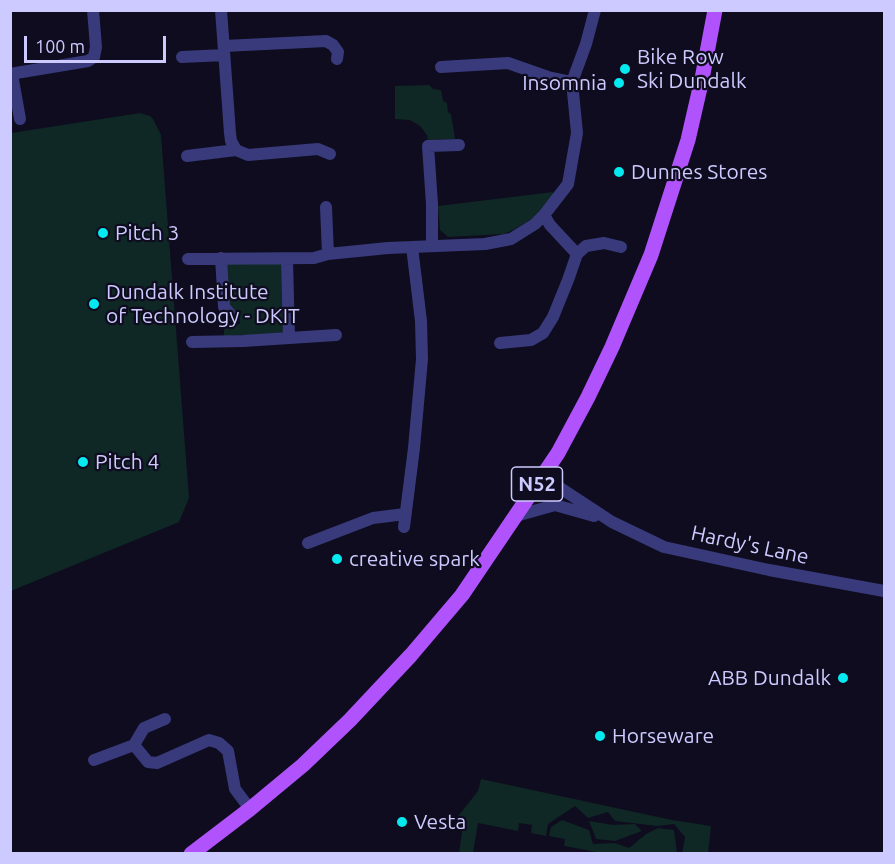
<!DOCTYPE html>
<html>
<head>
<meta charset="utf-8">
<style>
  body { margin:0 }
  #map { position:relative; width:895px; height:864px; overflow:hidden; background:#0e0c1e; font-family:Ubuntu,sans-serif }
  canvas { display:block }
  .frame { position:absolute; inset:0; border:12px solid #cccafe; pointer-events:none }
  .scale { position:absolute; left:24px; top:36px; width:142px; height:27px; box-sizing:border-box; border:3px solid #cccafe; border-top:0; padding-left:8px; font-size:18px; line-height:21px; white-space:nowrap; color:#cccafe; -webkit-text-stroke:4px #0e0c1e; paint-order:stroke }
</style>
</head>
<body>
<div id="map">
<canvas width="895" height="864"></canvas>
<div class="frame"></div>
<div class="scale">100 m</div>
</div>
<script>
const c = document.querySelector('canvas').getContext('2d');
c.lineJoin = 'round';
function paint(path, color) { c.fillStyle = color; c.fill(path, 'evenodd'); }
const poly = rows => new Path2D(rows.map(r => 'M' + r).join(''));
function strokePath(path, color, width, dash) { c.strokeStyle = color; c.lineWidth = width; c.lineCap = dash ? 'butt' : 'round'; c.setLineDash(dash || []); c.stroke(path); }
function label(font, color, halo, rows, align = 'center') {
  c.font = font + ' Ubuntu,sans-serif'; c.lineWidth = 4.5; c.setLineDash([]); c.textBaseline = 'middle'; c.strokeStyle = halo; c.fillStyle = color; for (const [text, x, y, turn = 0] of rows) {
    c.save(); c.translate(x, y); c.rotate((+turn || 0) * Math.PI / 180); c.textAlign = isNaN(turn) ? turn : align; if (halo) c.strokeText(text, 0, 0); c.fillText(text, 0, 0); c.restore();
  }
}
paint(poly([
  [429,85,433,89,441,90,443,101,447,103,448,112,451,114,455,139,428,140,427,135,420,126,410,120,395,119,395,86],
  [140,113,150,116,153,119,161,135,189,498,179,522,11,591,11,133],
  [553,192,553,196,540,214,515,229,504,234,448,237,440,230,438,206],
  [283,260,283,334,224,336,224,325,240,324,239,312,229,308,226,261],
  [481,779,672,820,711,826,708,853,682,853,685,837,674,824,657,826,615,821,608,812,588,818,575,806,548,824,546,836,531,833,532,825,519,823,518,831,478,823,473,853,459,853,462,832,455,820,478,791],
  [562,820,589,830,593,844,615,843,629,848,646,834,658,828,674,830,677,853,602,853,564,846,565,839,549,836,551,827],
  [589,821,613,825,635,824,642,831,615,841,596,839]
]), '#0f2725');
strokePath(poly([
  [221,10,230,133,231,141,236,150],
  [224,46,326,41,333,45,338,52,337,59],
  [182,57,224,55],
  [441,67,508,63,548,77,572,82],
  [10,74,88,61,94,57,96,47,93,10],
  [12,74,20,119],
  [187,156,236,150,248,155,318,149,330,154],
  [326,207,328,254],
  [432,246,432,204,428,146,459,145],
  [577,254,586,246,604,243,621,247],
  [221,258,224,307,231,315],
  [188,259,314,258,328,254,388,248,485,244,511,239,535,224,544,215,568,184,577,133,572,82,586,44,595,10],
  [287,259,289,338],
  [192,342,243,341,336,335],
  [500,343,531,340,543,333,553,317,568,280,577,254,550,225,544,215],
  [542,476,612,522,664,547,769,570,884,591],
  [516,516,555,505,594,516],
  [404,527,414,448,422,359,421,321,412,247],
  [308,543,373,518,405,514],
  [134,745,148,762,157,763,209,740,219,743,228,751,235,789,250,809],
  [94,760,134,745,144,728,165,719]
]), '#383a7c', 12);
strokePath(poly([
  [191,854,250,809,303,765,350,720,411,655,462,595,558,453,588,397,612,347,651,255,688,140,702,79,715,10]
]), '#b053fc', 15);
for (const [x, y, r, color] of [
  [625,69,6,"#04eaf0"],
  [619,83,6,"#04eaf0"],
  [619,172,6,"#04eaf0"],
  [103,233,6,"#04eaf0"],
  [94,304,6,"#04eaf0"],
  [83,462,6,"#04eaf0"],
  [337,559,6,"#04eaf0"],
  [843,678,6,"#04eaf0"],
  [600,736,6,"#04eaf0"],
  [402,822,6,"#04eaf0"]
]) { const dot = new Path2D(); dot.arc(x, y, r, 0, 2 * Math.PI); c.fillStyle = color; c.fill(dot); strokePath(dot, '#0e0c1e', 2); }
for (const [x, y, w] of [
  [537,484,51]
]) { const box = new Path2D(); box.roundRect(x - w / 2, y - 17, w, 34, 4.5); c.fillStyle = '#0e0c1e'; c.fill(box); strokePath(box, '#cccafe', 1.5); }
label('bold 20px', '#cccafe', null, [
  ["N52",537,484]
]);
label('21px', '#cccafe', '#0e0c1e', [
  ["Bike Row",637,57],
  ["Ski Dundalk",637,81],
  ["Insomnia",607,83,"right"],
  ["Dunnes Stores",631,172],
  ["Pitch 3",115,233],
  ["Dundalk Institute",106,292],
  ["of Technology - DKIT",106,316],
  ["Pitch 4",95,462],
  ["creative spark",349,559],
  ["ABB Dundalk",831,678,"right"],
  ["Horseware",612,736],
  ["Vesta",414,822]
], 'left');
label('21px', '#cccafe', '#0e0c1e', [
  ["Hardy's Lane",750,545,12]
]);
</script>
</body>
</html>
